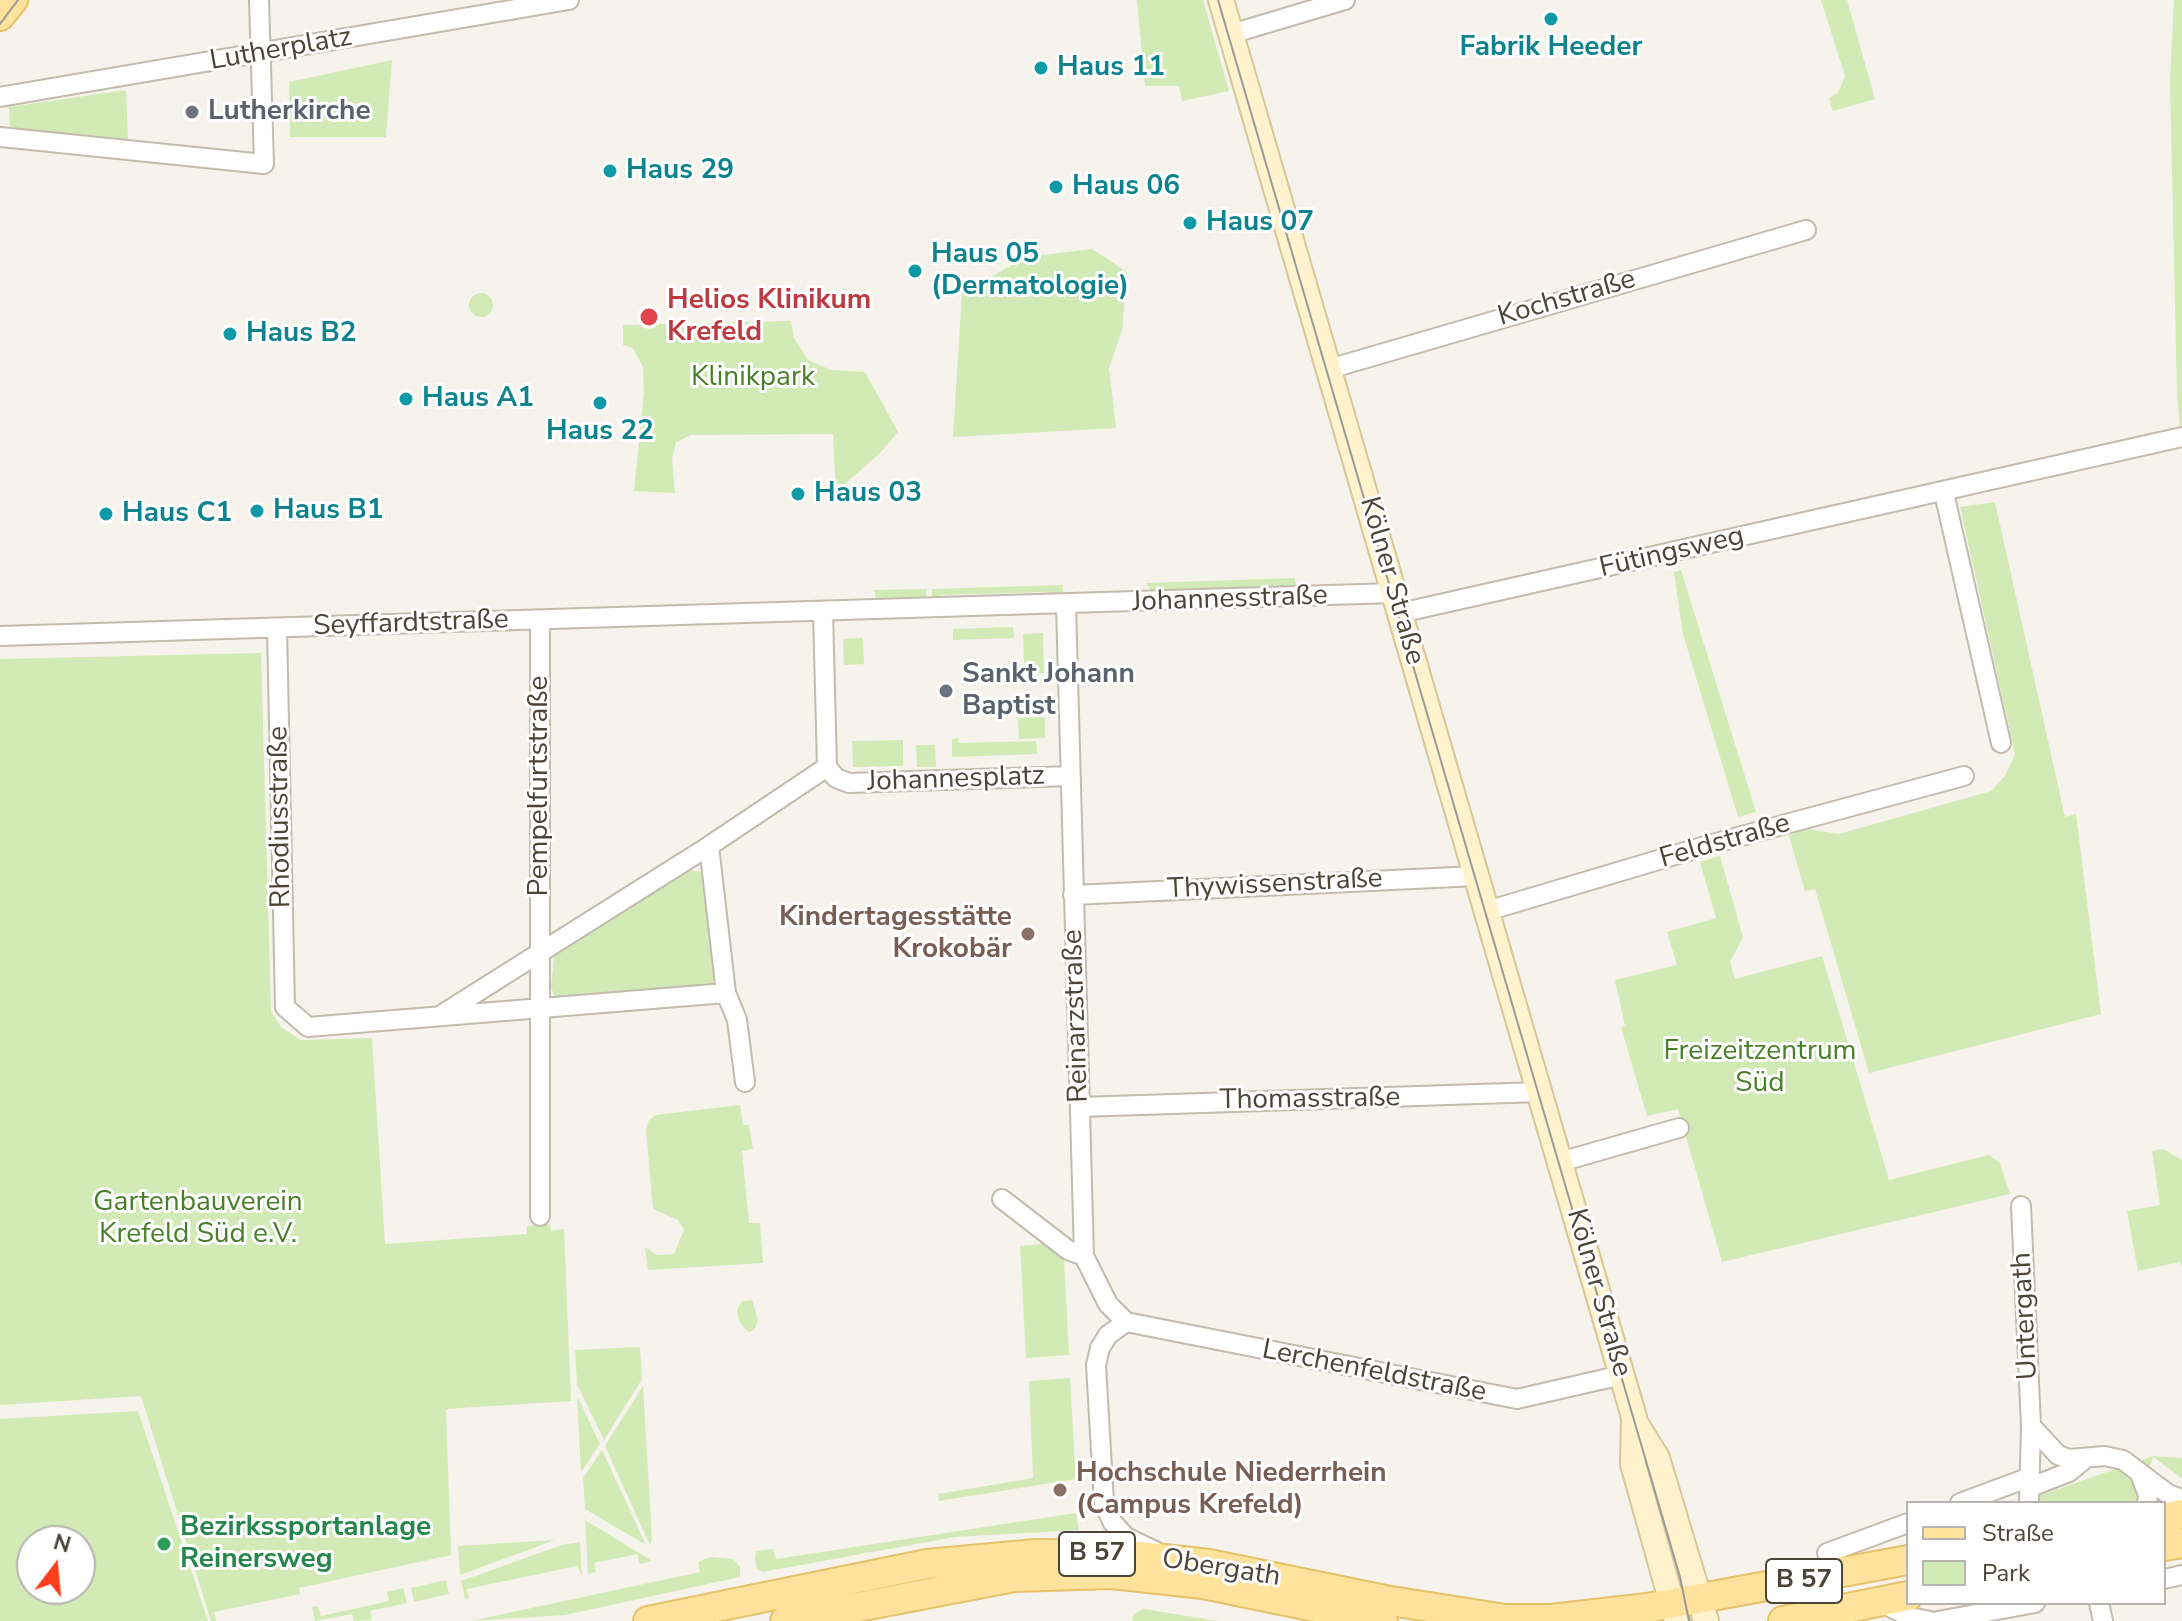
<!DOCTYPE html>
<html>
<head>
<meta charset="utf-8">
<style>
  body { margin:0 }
  #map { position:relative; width:2182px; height:1621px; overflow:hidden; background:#f6f3ec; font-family:"Nunito Sans",sans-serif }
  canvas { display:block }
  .legend { position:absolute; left:1906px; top:1501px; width:260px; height:104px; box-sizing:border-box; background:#fff; border:2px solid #b7b4b0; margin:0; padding:10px 14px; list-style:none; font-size:24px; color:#4b4439 }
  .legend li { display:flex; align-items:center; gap:16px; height:40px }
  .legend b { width:40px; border:2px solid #b7b4b0 }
  .north { position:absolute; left:16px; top:1525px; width:80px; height:80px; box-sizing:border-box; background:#fff; border:2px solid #b7b4b0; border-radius:50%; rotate:16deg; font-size:22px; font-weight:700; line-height:32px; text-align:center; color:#4b4439 }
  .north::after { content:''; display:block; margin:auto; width:28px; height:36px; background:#fc3f1d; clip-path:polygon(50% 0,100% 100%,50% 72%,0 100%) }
</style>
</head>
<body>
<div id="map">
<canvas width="2182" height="1621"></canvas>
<ul class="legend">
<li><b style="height:10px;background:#ffe39c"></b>Straße</li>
<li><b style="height:22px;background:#d2eab5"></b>Park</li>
</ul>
<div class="north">N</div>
</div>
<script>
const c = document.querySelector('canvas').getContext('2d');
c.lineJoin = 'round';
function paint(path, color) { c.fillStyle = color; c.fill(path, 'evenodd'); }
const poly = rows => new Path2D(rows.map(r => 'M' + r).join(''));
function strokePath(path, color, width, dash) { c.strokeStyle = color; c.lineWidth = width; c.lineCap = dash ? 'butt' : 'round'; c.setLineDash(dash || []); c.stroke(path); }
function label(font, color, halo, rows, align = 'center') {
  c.font = font + ' "Nunito Sans",sans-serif'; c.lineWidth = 6; c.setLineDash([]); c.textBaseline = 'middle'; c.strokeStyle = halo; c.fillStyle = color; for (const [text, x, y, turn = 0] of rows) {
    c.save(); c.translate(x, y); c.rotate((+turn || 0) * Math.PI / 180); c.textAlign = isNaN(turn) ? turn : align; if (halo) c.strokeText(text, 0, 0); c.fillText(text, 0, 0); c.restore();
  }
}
paint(poly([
  [1137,0,1203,0,1229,91,1182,101,1179,86,1145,86],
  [1821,0,1847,0,1875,99,1833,111,1829,98,1838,93,1845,76],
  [2174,0,2182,0,2182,448,2177,395,2170,81],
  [392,60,386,137,290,137,289,82],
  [126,90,128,139,10,128,9,107],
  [1092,249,1127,272,1122,330,1109,368,1116,428,953,437,962,293,1027,257],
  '469 305a12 12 0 1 1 24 0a12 12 0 1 1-24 0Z',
  [791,321,794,338,808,360,831,370,865,372,898,432,879,454,836,492,833,434,691,435,676,442,672,459,675,493,634,491,644,393,643,367,633,348,623,345,623,325],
  [1995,502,2065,817,2076,814,2101,1014,1869,1073,1815,889,1805,891,1789,836,1802,828,1839,834,1991,791,2005,776,2015,754,1960,507],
  [1681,570,1756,812,1738,817,1683,634,1674,572],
  [1295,578,1296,587,1153,593,1146,583],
  [1063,585,1063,598,1050,598,1047,592,941,595,940,601,932,601,932,589],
  [926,589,926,601,917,602,916,597,876,598,874,590],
  [1013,627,1014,638,953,640,953,629],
  [1043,633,1044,673,1035,674,1034,663,1024,663,1023,634],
  [863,638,864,664,844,665,843,639],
  [261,653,271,1011,281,1027,301,1040,372,1038,385,1244,527,1234,527,1226,550,1224,551,1231,564,1229,571,1401,446,1409,451,1555,299,1588,300,1594,214,1612,216,1621,211,1621,141,1396,0,1405,0,659],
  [1045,717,1045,738,1019,739,1018,718],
  [958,738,959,743,1036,741,1037,754,952,757,952,739],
  [903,740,903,766,853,767,852,741],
  [916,745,935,745,936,767,917,767],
  [1720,856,1743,937,1730,962,1735,979,1822,956,1889,1180,1989,1155,2000,1163,2010,1194,1722,1262,1678,1109,1647,1116,1621,1027,1625,1026,1615,980,1677,965,1667,932,1716,918,1700,862],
  [687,870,703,872,708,880,719,975,716,984,561,998,555,996,551,988,554,955],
  [740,1105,743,1125,749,1125,753,1149,742,1151,749,1223,760,1223,763,1263,648,1270,645,1247,657,1255,674,1254,684,1230,678,1220,653,1209,646,1130,649,1120,656,1115],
  [2163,1149,2182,1160,2182,1269,2180,1262,2138,1271,2127,1211,2160,1205,2152,1151],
  [1044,1244,1064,1260,1069,1355,1026,1358,1020,1246],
  [752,1300,758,1320,754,1330,748,1332,739,1321,737,1310,742,1301],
  [640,1347,642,1379,604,1440,577,1384,575,1350],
  [1070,1378,1076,1479,939,1501,938,1494,1033,1478,1029,1381],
  [643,1386,652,1540,650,1545,605,1446],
  [577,1396,600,1444,581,1472],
  [138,1411,208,1621,0,1621,0,1419],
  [80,1541,80,1589,32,1589,32,1541],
  [602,1450,646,1545,585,1509,583,1478],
  [2153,1456,2182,1458,2182,1478,2153,1457,2139,1503,2018,1503],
  [1076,1513,1079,1530,955,1537,762,1572,757,1569,755,1558,756,1551,773,1549,776,1559],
  [585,1520,652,1561,640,1564,637,1554,594,1563,596,1572,588,1574],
  [555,1540,460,1575,458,1546],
  [580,1542,582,1576,577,1566,467,1589,469,1598,465,1599,461,1581,562,1545],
  [710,1557,733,1559,740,1567,740,1577,565,1615,471,1621,700,1572,698,1562],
  [446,1580,449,1594,414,1602,411,1588],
  [403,1588,407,1603,370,1611,372,1620,354,1621,352,1614,315,1621,312,1607,318,1606,321,1616,389,1601,387,1592],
  [1144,1609,1218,1621,1132,1621,1134,1614]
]), '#d2eab5');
const minor = poly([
  [1231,34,1345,0],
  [0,97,569,0],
  [0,137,264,164,259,0],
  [1329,369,1806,230],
  [1944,493,2001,743],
  [1066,605,1084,1256,1108,1304,1126,1322,1108,1335,1100,1348,1096,1365,1104,1503,1113,1523,1126,1537,1155,1551],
  [823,612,827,767,836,778,849,783,1070,776],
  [1400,613,2182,437],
  [540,620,540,1216],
  [277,628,285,1007,308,1027,726,993],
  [0,636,1394,593],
  [709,846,827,767],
  [1073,895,1477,876],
  [1487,911,1712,844,1964,776],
  [441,1015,709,846,726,993,737,1020,745,1082],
  [1080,1107,1540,1092],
  [1560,1162,1679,1128],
  [1002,1199,1068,1250,1084,1256],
  [2021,1206,2031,1426,2029,1503],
  [1126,1322,1517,1399,1622,1375],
  [2031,1426,2058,1455,2069,1459,2105,1456,2123,1460,2168,1494,2182,1499],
  [2140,1474,2148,1495,2147,1503],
  [2031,1487,2069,1472,2086,1458],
  [1960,1503,2030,1477],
  [1827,1553,1908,1523],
  [2164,1579,2182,1575],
  [1880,1602,1910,1617,1930,1621],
  [2099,1603,2103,1621],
  [1938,1621,2035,1603]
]);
const secondary = poly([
  [1221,0,1634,1417,1633,1464,1677,1621],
  [1636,1424,1657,1458,1706,1621]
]);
const primary = poly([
  [0,16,13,0],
  [2164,1518,2182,1514],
  [2164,1546,2182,1543],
  [648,1621,927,1564,1036,1554,1129,1555,1209,1564,1385,1600,1505,1619,1551,1619,1647,1608,1908,1560],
  [785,1621,1014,1577,1112,1574,1203,1584,1383,1621],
  [1783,1621,1908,1596]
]);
strokePath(minor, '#c2bbae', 22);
strokePath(secondary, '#d6c79b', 28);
strokePath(primary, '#e6c16a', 32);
strokePath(minor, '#fff', 18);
strokePath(secondary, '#fff3cd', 24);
strokePath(primary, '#ffe39c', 28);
strokePath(poly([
  [1218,0,1680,1577,1689,1621],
  [0,24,18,0]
]), '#9a9a9a', 2);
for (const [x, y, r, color] of [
  [1551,19,8,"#0f9aa8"],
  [1041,68,8,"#0f9aa8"],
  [192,112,8,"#6b7280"],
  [610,171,8,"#0f9aa8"],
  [1056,187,8,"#0f9aa8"],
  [1190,223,8,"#0f9aa8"],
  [915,271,8,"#0f9aa8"],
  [649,317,10,"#e0444e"],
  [230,334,8,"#0f9aa8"],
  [406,399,8,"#0f9aa8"],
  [600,403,8,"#0f9aa8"],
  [798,494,8,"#0f9aa8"],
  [257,511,8,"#0f9aa8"],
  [106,514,8,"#0f9aa8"],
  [946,691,8,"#6b7280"],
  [1028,934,8,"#8d6e63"],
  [1060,1490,8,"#8d6e63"],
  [164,1544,8,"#2e9e5b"]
]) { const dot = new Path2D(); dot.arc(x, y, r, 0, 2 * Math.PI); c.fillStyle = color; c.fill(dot); strokePath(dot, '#fff', 3); }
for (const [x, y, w] of [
  [1097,1554,76],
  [1804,1581,76]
]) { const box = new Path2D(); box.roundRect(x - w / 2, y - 22, w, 44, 6); c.fillStyle = '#fff'; c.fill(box); strokePath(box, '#4b4439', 2); }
label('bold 26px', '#4b4439', null, [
  ["B 57",1097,1554],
  ["B 57",1804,1581]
]);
label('bold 28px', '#0d838f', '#fff', [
  ["Fabrik Heeder",1551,48,"center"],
  ["Haus 11",1057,68],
  ["Haus 29",626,171],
  ["Haus 06",1072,187],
  ["Haus 07",1206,223],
  ["Haus 05",931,255],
  ["(Dermatologie)",931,287],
  ["Haus B2",246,334],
  ["Haus A1",422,399],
  ["Haus 22",600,432,"center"],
  ["Haus 03",814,494],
  ["Haus B1",273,511],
  ["Haus C1",122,514]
], 'left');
label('28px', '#4b4439', '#fff', [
  ["Lutherplatz",281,50,-10],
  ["Kochstraße",1567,299,-16],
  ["Fütingsweg",1672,553,-13],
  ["Kölner Straße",1391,581,74],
  ["Johannesstraße",1230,600,-2],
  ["Seyffardtstraße",411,624,-2],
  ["Johannesplatz",956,780,-2],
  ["Pempelfurtstraße",540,786,-90],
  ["Rhodiusstraße",281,817,-91],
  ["Feldstraße",1725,842,-16],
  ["Thywissenstraße",1275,885,-3],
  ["Reinarzstraße",1077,1016,-92],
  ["Thomasstraße",1310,1100,-1],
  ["Kölner Straße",1598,1293,74],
  ["Untergath",2026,1316,-93],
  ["Lerchenfeldstraße",1374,1372,11],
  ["Obergath",1221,1569,9]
]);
label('bold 28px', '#5b616d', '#fff', [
  ["Lutherkirche",208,112],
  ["Sankt Johann",962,675],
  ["Baptist",962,707]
], 'left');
label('bold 28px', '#be3a42', '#fff', [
  ["Helios Klinikum",667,301],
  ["Krefeld",667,333]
], 'left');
label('28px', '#4a7f2a', '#fff', [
  ["Klinikpark",753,378],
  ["Freizeitzentrum",1760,1052],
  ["Süd",1760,1084],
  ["Gartenbauverein",198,1203],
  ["Krefeld Süd e.V.",198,1235]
]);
label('bold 28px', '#785e54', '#fff', [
  ["Kindertagesstätte",1012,918],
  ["Krokobär",1012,950],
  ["Hochschule Niederrhein",1076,1474,"left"],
  ["(Campus Krefeld)",1076,1506,"left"]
], 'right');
label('bold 28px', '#27864d', '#fff', [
  ["Bezirkssportanlage",180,1528],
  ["Reinersweg",180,1560]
], 'left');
</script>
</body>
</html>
